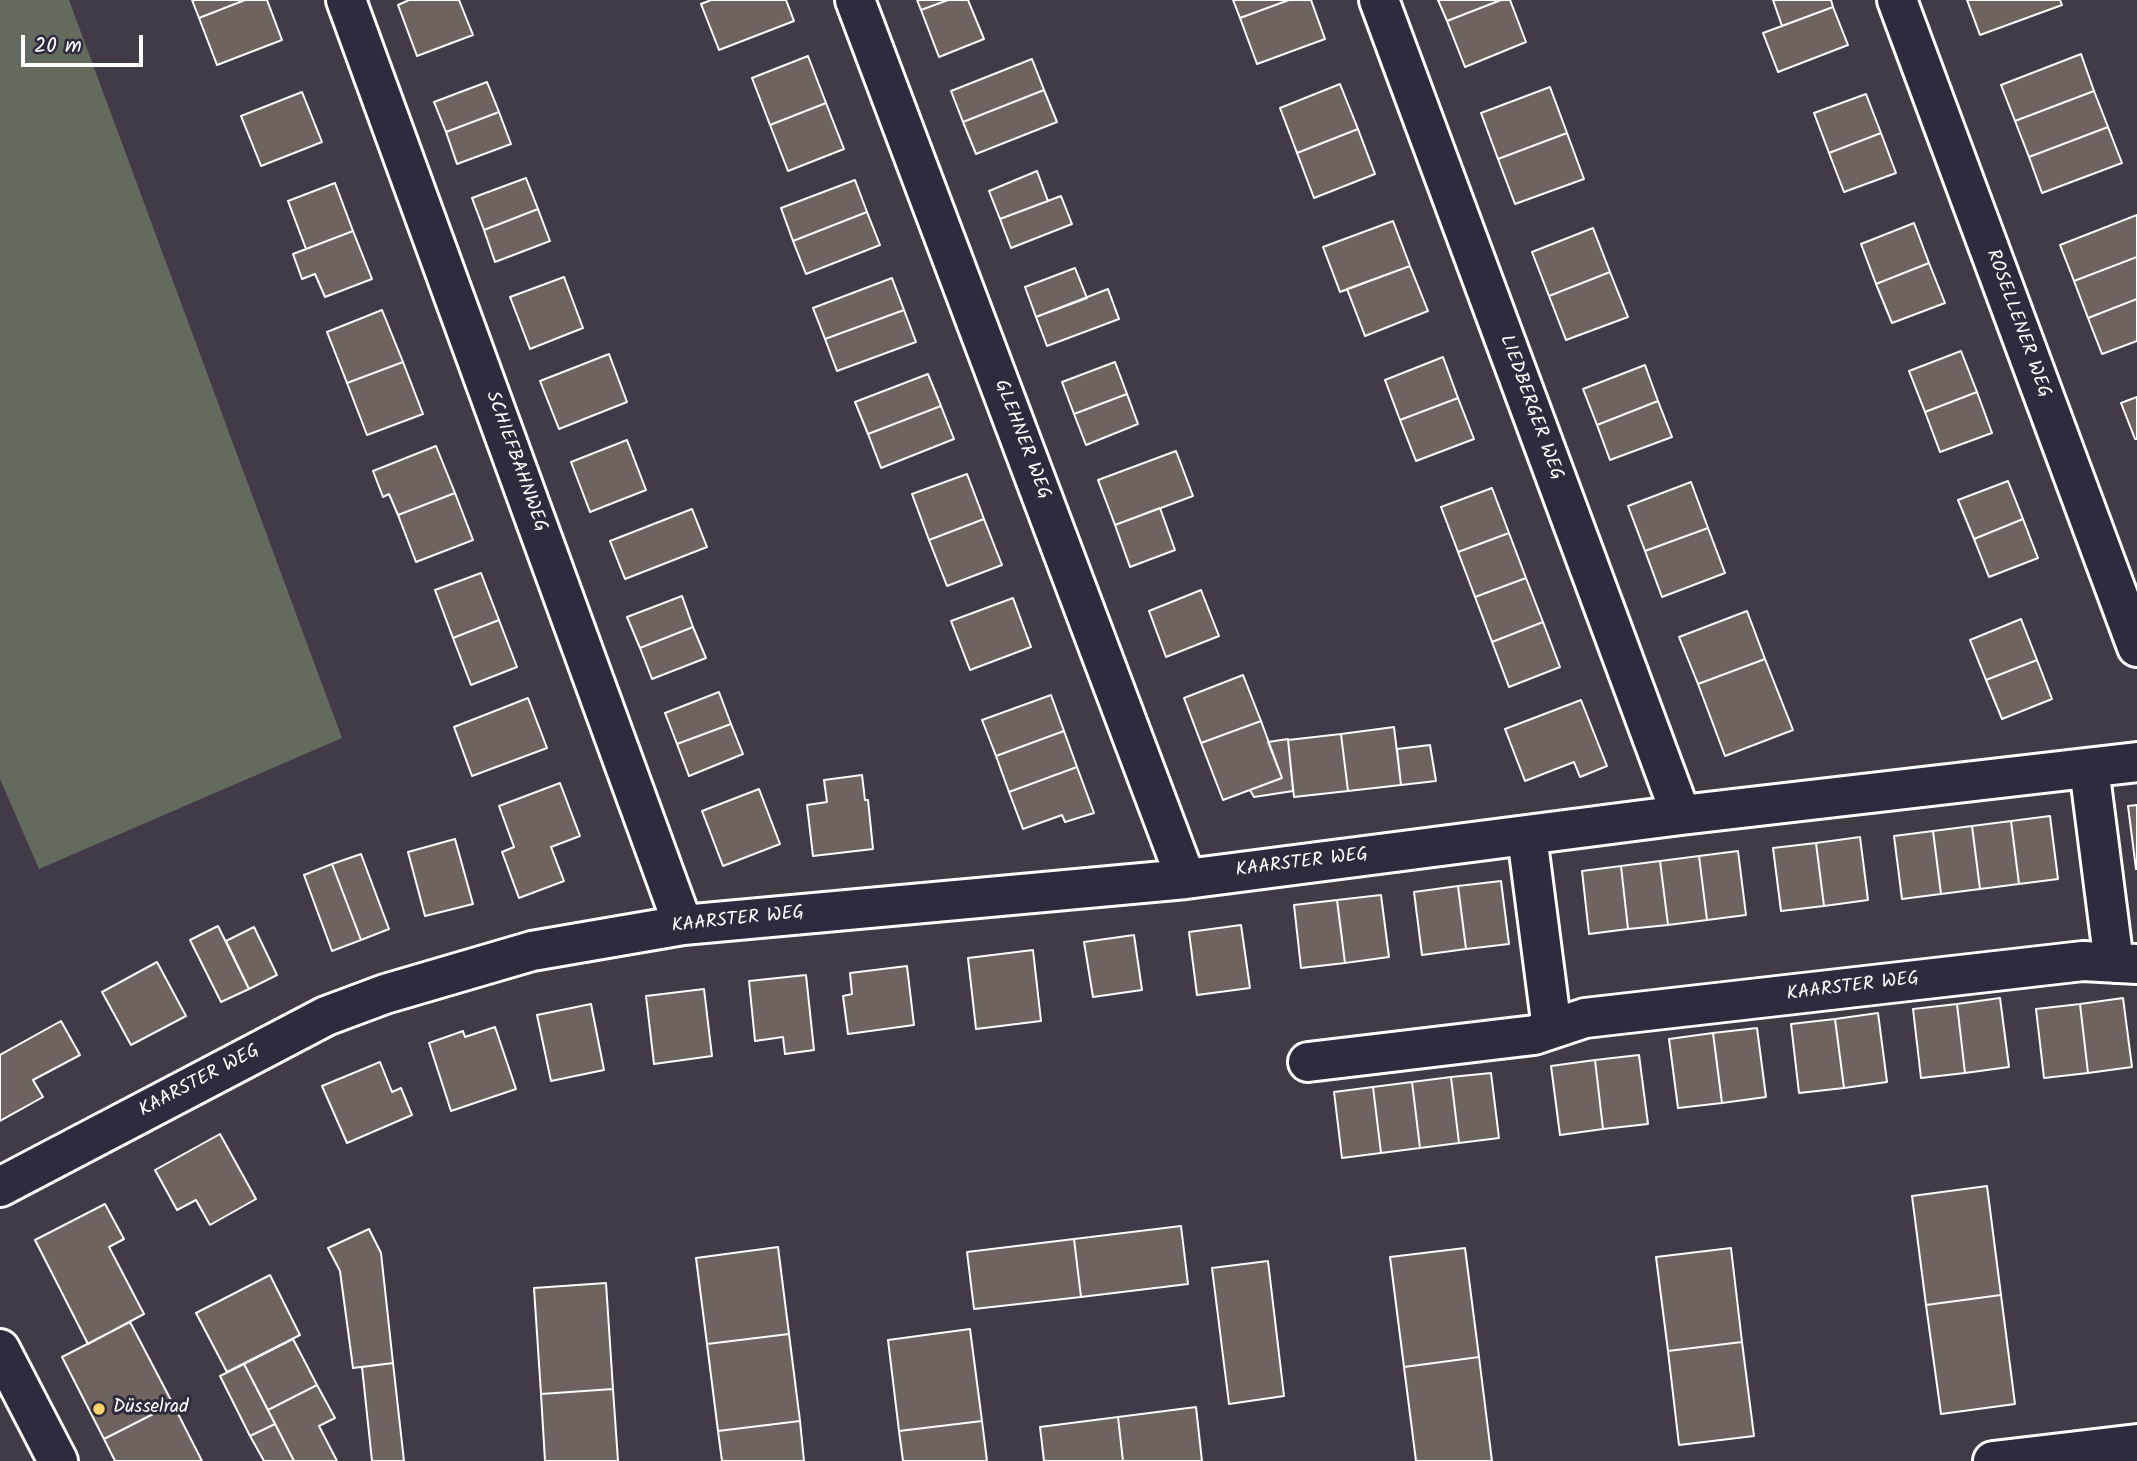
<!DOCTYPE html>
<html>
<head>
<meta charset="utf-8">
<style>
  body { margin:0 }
  #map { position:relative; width:2137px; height:1461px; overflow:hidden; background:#423b47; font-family:Kalam,sans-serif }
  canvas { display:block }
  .scale { position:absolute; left:21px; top:35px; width:122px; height:32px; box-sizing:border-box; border:4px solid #fff; border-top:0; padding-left:9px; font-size:21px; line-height:24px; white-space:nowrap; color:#fff; -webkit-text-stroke:5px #2f2a3d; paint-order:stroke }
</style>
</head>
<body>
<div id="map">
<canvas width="2137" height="1461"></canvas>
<div class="scale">20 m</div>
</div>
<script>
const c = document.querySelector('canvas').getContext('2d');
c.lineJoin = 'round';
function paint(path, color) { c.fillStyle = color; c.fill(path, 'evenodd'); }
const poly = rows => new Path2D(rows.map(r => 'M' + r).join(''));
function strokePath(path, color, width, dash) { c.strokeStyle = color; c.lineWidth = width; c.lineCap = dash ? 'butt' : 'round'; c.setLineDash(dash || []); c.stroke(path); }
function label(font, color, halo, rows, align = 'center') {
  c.font = font + ' Kalam,sans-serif'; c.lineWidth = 6; c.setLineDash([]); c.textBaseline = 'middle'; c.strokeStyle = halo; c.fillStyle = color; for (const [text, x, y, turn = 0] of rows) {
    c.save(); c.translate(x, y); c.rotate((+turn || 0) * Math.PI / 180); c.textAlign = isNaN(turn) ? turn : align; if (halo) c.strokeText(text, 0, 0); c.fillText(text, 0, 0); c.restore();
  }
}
paint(poly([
  [0,0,69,0,342,738,39,869,0,779]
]), '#636b5f');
const building = poly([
  [192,0,245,0,199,18,192,0],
  [245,0,267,0,282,40,217,65,199,18,245,0],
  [409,0,459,0,473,35,417,56,398,5,409,0],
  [711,0,786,0,794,21,719,50,701,4,711,0],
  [917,0,948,0,921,10,917,0],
  [948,0,968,0,984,39,939,57,921,10,948,0],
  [1233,0,1289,0,1240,18,1233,0],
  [1289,0,1311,0,1325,39,1257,64,1240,18,1289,0],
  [1438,0,1501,0,1447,21,1438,0],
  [1501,0,1510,0,1526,42,1465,67,1447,21,1501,0],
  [1773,0,1831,0,1833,7,1782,26,1773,0],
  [1967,0,2060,0,2062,5,1980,35,1967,0],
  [1833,7,1848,45,1778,72,1763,33,1833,7],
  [2081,54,2094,91,2015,121,2001,85,2081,54],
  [808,56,826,103,770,125,752,78,808,56],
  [1032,59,1044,90,963,122,951,91,1032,59],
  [487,82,499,112,446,132,434,102,487,82],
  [1340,84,1358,129,1297,153,1280,108,1340,84],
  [1550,87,1567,133,1498,159,1481,113,1550,87],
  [1044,90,1057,122,976,154,963,122,1044,90],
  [2094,91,2108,127,2029,157,2015,121,2094,91],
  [302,92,322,142,261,166,241,116,302,92],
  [1866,94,1881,133,1829,153,1814,113,1866,94],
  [826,103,844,149,788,171,770,125,826,103],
  [499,112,511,144,457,164,446,132,499,112],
  [2108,127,2122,163,2042,193,2029,157,2108,127],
  [1358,129,1375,174,1314,198,1297,153,1358,129],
  [1567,133,1584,179,1515,204,1498,159,1567,133],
  [1881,133,1896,173,1844,192,1829,153,1881,133],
  [1037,171,1048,201,1000,219,989,191,1037,171],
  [526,178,538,209,484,230,472,198,526,178],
  [855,180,867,212,793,241,781,208,855,180],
  [335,183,353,231,306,249,288,201,335,183],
  [1061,196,1072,224,1011,248,1000,219,1061,196],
  [538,209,550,241,495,262,484,230,538,209],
  [867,212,880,245,806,274,793,241,867,212],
  [2137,215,2137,257,2074,281,2060,245,2137,215],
  [1393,221,1410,266,1340,292,1323,247,1393,221],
  [1914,223,1929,263,1876,284,1861,244,1914,223],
  [1593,228,1610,272,1549,296,1532,252,1593,228],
  [353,231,372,279,325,297,315,274,302,279,293,254,353,231],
  [2137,257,2137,299,2088,318,2074,281,2137,257],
  [1929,263,1945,303,1892,323,1876,284,1929,263],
  [1410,266,1428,311,1365,336,1347,289,1410,266],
  [1075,268,1087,298,1036,317,1025,287,1075,268],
  [1610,272,1628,317,1566,340,1549,296,1610,272],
  [564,277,583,328,530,349,510,297,564,277],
  [892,278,904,310,825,339,813,308,892,278],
  [1108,289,1119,319,1047,346,1036,317,1108,289],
  [2137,299,2137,341,2102,354,2088,318,2137,299],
  [382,310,403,362,347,383,327,332,382,310],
  [904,310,916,342,837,371,825,339,904,310],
  [1961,351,1977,392,1925,412,1909,371,1961,351],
  [609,354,627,402,559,429,540,381,609,354],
  [1443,357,1458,398,1400,420,1385,380,1443,357],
  [403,362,423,414,367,435,347,383,403,362],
  [1115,362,1127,394,1074,414,1062,382,1115,362],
  [1645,365,1658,401,1597,425,1583,389,1645,365],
  [928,374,941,406,868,434,855,402,928,374],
  [1977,392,1992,433,1940,452,1925,412,1977,392],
  [1127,394,1138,424,1086,445,1074,414,1127,394],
  [2137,397,2137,439,2135,439,2121,403,2137,397],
  [1458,398,1474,439,1416,461,1400,420,1458,398],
  [1658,401,1672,437,1610,460,1597,425,1658,401],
  [941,406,954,439,881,468,868,434,941,406],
  [627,440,646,490,590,512,571,462,627,440],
  [436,446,455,493,398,515,389,494,383,497,373,471,436,446],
  [1176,451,1193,496,1115,525,1098,480,1176,451],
  [967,474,984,519,929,540,912,494,967,474],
  [2008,481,2023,519,1974,539,1958,500,2008,481],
  [1691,482,1708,528,1645,551,1628,506,1691,482],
  [1492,488,1509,533,1458,552,1441,507,1492,488],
  [455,493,473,540,416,562,398,515,455,493],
  [1160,508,1175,550,1130,567,1115,525,1160,508],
  [692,509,707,547,625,579,610,541,692,509],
  [984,519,1002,565,947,586,929,540,984,519],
  [2023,519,2038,558,1989,577,1974,539,2023,519],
  [1708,528,1725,573,1662,597,1645,551,1708,528],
  [1509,533,1526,578,1475,597,1458,552,1509,533],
  [481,573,499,620,453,638,435,590,481,573],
  [1526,578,1543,622,1492,642,1475,597,1526,578],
  [1201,590,1219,636,1166,657,1149,611,1201,590],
  [682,596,693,627,640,648,627,617,682,596],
  [1013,598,1031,647,970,670,951,621,1013,598],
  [1747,611,1765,659,1698,684,1679,637,1747,611],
  [2021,619,2037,660,1986,680,1970,640,2021,619],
  [499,620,517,667,471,685,453,638,499,620],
  [1543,622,1560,667,1509,687,1492,642,1543,622],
  [693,627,706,658,652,679,640,648,693,627],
  [1765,659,1793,730,1725,756,1698,684,1765,659],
  [2037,660,2052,699,2002,719,1986,680,2037,660],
  [1243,675,1261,721,1201,743,1184,698,1243,675],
  [719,692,731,724,677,744,665,713,719,692],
  [1051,695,1064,731,996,756,982,720,1051,695],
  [528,698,547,748,472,776,454,727,528,698],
  [1581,700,1607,766,1580,777,1574,762,1525,781,1505,729,1581,700],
  [1261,721,1282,778,1223,800,1201,743,1261,721],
  [731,724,743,754,689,776,677,744,731,724],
  [1394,727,1401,785,1348,791,1341,734,1394,727],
  [1064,731,1077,767,1009,792,996,756,1064,731],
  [1341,734,1348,791,1294,797,1288,740,1341,734],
  [1288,739,1293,791,1254,797,1250,790,1282,778,1268,742,1288,739],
  [1430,745,1436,781,1401,785,1397,749,1430,745],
  [1077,767,1094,813,1065,822,1062,815,1023,829,1009,792,1077,767],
  [862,775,865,800,868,800,873,849,813,856,807,805,827,802,824,780,862,775],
  [560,783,580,836,551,847,564,881,519,898,502,852,514,847,499,806,560,783],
  [759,789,780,844,723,866,702,811,759,789],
  [2137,805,2137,869,2136,869,2128,806,2137,805],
  [2050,816,2058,879,2019,884,2011,821,2050,816],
  [2011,821,2019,884,1980,889,1972,826,2011,821],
  [1972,826,1980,889,1941,894,1933,831,1972,826],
  [1933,831,1941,894,1902,899,1894,836,1933,831],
  [1860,837,1868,900,1824,906,1816,843,1860,837],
  [455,839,473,904,425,916,408,852,455,839],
  [1816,843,1824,906,1781,911,1773,848,1816,843],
  [1738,851,1746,915,1707,920,1699,856,1738,851],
  [361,854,389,929,361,940,332,864,361,854],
  [1699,856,1707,920,1668,925,1660,861,1699,856],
  [1660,861,1668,925,1628,929,1621,866,1660,861],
  [332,864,361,940,332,951,304,875,332,864],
  [1621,866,1628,929,1589,934,1582,871,1621,866],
  [1501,881,1509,944,1466,949,1458,886,1501,881],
  [1458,886,1466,949,1422,955,1414,892,1458,886],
  [1381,895,1389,957,1345,963,1337,900,1381,895],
  [1337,900,1345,963,1301,968,1294,905,1337,900],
  [1241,925,1250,988,1197,995,1189,932,1241,925],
  [218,926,249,989,221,1002,190,940,218,926],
  [254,927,277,975,249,989,226,941,254,927],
  [1134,935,1142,990,1093,997,1084,942,1134,935],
  [1033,950,1041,1021,976,1029,968,958,1033,950],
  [157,962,186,1016,131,1045,102,992,157,962],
  [907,966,914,1025,848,1034,843,996,852,994,850,973,907,966],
  [806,975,814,1050,785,1054,783,1037,755,1041,749,981,806,975],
  [704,989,712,1056,654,1064,646,996,704,989],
  [2000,998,2009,1067,1965,1073,1957,1004,2000,998],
  [2123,998,2132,1067,2088,1073,2080,1004,2123,998],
  [591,1004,604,1070,551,1081,537,1015,591,1004],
  [1957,1004,1965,1073,1921,1078,1913,1009,1957,1004],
  [2080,1004,2088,1073,2044,1078,2036,1009,2080,1004],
  [1878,1013,1887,1082,1844,1088,1835,1019,1878,1013],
  [1835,1019,1844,1088,1799,1093,1791,1024,1835,1019],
  [61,1021,80,1055,33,1080,43,1097,0,1121,0,1055,61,1021],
  [495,1027,516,1089,451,1111,429,1043,463,1031,465,1037,495,1027],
  [1757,1028,1766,1097,1722,1103,1713,1033,1757,1028],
  [1713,1033,1722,1103,1678,1108,1669,1039,1713,1033],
  [1639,1055,1648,1124,1603,1129,1595,1060,1639,1055],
  [1595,1060,1603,1129,1560,1135,1551,1066,1595,1060],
  [380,1062,392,1092,401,1088,412,1115,347,1143,322,1086,380,1062],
  [1491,1073,1499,1138,1459,1143,1451,1077,1491,1073],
  [1451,1077,1459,1143,1420,1148,1412,1082,1451,1077],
  [1412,1082,1420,1148,1381,1153,1373,1087,1412,1082],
  [1373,1087,1381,1153,1342,1158,1334,1092,1373,1087],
  [220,1134,256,1199,210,1225,196,1200,177,1210,155,1170,220,1134],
  [1987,1186,2001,1295,1926,1305,1912,1196,1987,1186],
  [105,1204,124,1239,109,1247,144,1314,88,1344,35,1240,105,1204],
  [1181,1226,1188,1284,1081,1297,1074,1239,1181,1226],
  [369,1229,381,1253,393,1363,353,1368,340,1271,328,1248,369,1229],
  [1074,1239,1081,1297,974,1309,967,1252,1074,1239],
  [778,1247,789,1334,707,1344,696,1258,778,1247],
  [1465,1248,1479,1357,1404,1367,1390,1257,1465,1248],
  [1731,1248,1742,1342,1668,1351,1656,1257,1731,1248],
  [1268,1261,1284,1396,1229,1404,1212,1268,1268,1261],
  [270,1275,300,1335,227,1372,196,1313,270,1275],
  [606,1283,613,1389,541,1394,534,1288,606,1283],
  [2001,1295,2015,1404,1941,1414,1926,1305,2001,1295],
  [130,1322,173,1404,104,1439,62,1357,130,1322],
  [970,1329,982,1421,899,1431,888,1340,970,1329],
  [789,1334,800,1421,718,1431,707,1344,789,1334],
  [293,1339,317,1385,268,1410,244,1364,293,1339],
  [1742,1342,1754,1436,1679,1445,1668,1351,1742,1342],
  [1479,1357,1492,1461,1416,1461,1404,1367,1479,1357],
  [393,1363,404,1461,372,1461,362,1367,393,1363],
  [244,1364,275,1424,250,1436,220,1376,244,1364],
  [317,1385,335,1418,319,1426,337,1461,294,1461,268,1410,317,1385],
  [613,1389,618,1461,545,1461,541,1394,613,1389],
  [173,1404,202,1461,115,1461,104,1439,173,1404],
  [1196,1407,1202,1461,1123,1461,1118,1417,1196,1407],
  [1118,1417,1123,1461,1044,1461,1040,1427,1118,1417],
  [800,1421,804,1461,722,1461,718,1431,800,1421],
  [982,1421,987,1461,903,1461,899,1431,982,1421],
  [275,1424,294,1461,264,1461,250,1436,275,1424]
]);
paint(building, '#6f635f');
strokePath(building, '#fff', 2);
const minor = poly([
  [346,0,683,925],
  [855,0,1186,879],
  [1379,0,1681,815],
  [1897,0,2137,647],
  [2089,768,2114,963],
  [1527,836,1552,1029],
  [1308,1062,1534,1035,1585,1018,2083,961,2137,964],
  [0,1187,326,1016,385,994,532,951,683,925,1186,879,1681,815,2137,762],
  [0,1349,58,1461],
  [1993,1461,2137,1444]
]);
strokePath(minor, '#fff', 44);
strokePath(minor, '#2f2a3d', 38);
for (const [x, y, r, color] of [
  [99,1409,7,"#ffd166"]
]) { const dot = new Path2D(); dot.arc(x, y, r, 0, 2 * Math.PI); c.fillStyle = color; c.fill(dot); strokePath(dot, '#2f2a3d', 2.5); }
label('19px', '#fff', '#2f2a3d', [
  ["ROSELLENER WEG",2017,324,70],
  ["LIEDBERGER WEG",1530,408,70],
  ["GLEHNER WEG",1021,440,69],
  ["SCHIEFBAHNWEG",515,462,70],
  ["KAARSTER WEG",1302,864,-7],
  ["KAARSTER WEG",738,921,-6],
  ["KAARSTER WEG",1853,988,-7],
  ["KAARSTER WEG",200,1082,-28]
]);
label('19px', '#fff', '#2f2a3d', [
  ["Düsselrad",113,1409]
], 'left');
</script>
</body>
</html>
